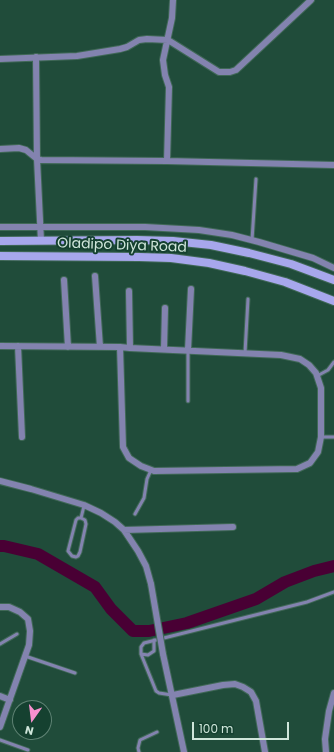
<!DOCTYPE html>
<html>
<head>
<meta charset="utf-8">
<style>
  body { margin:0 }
  #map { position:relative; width:334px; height:752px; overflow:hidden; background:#204c3a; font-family:Poppins,sans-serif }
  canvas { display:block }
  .north { position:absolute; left:12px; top:700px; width:40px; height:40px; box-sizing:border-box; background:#154130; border:1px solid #5f8374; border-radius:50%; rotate:194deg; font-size:11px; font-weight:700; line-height:16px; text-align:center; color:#cfe6da }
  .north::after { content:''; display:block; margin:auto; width:14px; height:18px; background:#f790ce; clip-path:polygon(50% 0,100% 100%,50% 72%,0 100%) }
  .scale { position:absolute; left:192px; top:722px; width:97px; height:18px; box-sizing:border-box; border:2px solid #cfe6da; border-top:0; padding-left:5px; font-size:12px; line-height:14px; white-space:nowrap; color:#cfe6da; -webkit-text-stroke:3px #154130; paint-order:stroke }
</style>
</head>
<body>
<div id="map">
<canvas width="334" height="752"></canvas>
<div class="north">N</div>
<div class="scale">100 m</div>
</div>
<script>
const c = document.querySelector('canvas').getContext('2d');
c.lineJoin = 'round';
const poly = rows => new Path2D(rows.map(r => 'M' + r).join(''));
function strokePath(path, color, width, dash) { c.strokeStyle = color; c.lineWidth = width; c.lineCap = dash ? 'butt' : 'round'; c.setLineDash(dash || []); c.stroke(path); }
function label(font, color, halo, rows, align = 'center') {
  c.font = font + ' Poppins,sans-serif'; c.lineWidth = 4; c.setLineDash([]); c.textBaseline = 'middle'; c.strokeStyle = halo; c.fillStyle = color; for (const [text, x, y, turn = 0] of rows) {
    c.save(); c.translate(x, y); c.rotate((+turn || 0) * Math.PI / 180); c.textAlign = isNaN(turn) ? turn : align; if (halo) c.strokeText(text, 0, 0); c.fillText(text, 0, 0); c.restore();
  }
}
strokePath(poly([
  [0,546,4,546,38,554,95,587,111,609,133,631,149,631,187,623,256,599,285,582,314,571,334,566]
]), '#490034', 12);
const service = poly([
  [252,240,256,179],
  [188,351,188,401],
  [245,353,248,299],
  [317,376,328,370,334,362],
  [321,437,334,437],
  [135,514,144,498,147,479,151,470],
  [78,518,81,518,85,520,86,524,80,552,78,556,76,557,72,556,68,551,76,520,78,518],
  [81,518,84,506],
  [0,644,17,634],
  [141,654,148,655,154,651,154,640],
  [25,656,75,673],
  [172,695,159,693,156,691,141,654,141,647,144,643,307,602,334,592],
  [0,740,28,750],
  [139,752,138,748,140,740,157,732]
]);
const minor = poly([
  [36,57,37,159,41,241],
  [0,59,77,56,120,49,127,47,139,40,147,39,168,40,219,72,230,72,236,70,311,0],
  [0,149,19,148,26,150,37,159,41,160,167,161,334,165],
  [167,161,169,87,165,75,163,60,172,18,173,0],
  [0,227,145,227,199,230,232,235,259,242,313,258,334,268],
  [95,276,100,347],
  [64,280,68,347],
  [129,291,130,348],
  [0,346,120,347,130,348,281,355,300,359,309,365,316,373,321,388,321,437,318,452,310,463,297,469,154,471,141,466,129,458,123,447,120,347],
  [18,346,22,437],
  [164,349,165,308],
  [188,350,191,289],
  [0,481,31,489,84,505,101,513,115,522,124,530,138,551,146,566,151,584],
  [124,530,233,527],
  [0,607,9,607,20,612,28,619,30,631,29,645,0,727],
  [163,654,184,752],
  [173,695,223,685,235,684,243,687,251,692,256,701,265,752],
  [0,696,10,700],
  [326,752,325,739,329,711,334,693]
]);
const secondary = poly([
  [0,241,137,240,173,241,211,245,249,253,291,264,334,280],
  [0,256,139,257,171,258,209,263,245,271,285,282,334,301]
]);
strokePath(service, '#406857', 5);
strokePath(minor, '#406857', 8);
strokePath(secondary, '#406857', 10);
strokePath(service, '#8383af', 3);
strokePath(minor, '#8383af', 6);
strokePath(secondary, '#a7a7ec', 8);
const minorBridge = poly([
  [151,584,163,654]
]);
strokePath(minorBridge, '#406857', 8, []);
strokePath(minorBridge, '#8383af', 6);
label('14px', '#cfe6da', '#154130', [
  ["Oladipo Diya Road",122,246,2]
]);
</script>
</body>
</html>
